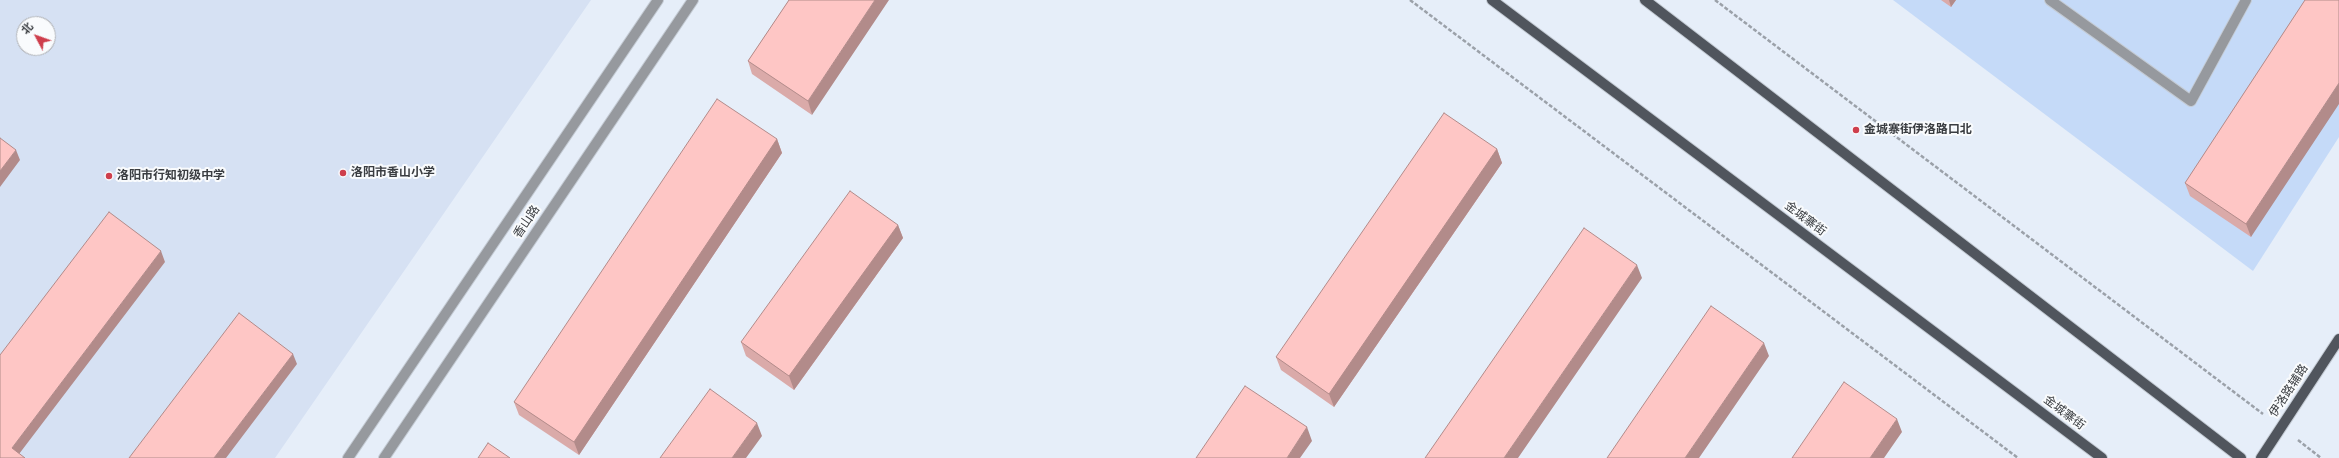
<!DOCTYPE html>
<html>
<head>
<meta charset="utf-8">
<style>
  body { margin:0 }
  #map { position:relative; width:2339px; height:458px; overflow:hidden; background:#e6eef9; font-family:"DejaVu Sans","Noto Sans SC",sans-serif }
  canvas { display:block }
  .north { position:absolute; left:16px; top:16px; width:40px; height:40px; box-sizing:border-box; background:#f9fbfd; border:1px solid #adafb2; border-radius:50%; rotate:311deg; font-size:11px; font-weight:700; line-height:16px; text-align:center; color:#3a3d41 }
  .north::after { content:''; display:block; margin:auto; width:14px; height:18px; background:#ce3e4c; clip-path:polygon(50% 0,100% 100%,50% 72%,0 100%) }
</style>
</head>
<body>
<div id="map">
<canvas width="2339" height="458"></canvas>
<div class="north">北</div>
</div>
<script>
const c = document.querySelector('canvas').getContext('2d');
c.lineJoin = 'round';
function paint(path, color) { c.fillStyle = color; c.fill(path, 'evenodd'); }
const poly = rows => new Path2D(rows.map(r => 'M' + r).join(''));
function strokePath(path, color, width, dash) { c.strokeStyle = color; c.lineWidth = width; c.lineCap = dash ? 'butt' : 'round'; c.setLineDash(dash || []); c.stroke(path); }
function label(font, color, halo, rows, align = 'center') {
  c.font = font + ' "DejaVu Sans","Noto Sans SC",sans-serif'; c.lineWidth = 4; c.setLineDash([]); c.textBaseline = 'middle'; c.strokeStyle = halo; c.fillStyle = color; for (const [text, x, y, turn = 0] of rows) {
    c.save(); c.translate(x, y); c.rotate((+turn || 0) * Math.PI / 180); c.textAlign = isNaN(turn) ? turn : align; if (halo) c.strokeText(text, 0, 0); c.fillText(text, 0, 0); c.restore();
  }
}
paint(poly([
  [0,0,591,0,275,458,0,458],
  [24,24,48,24,48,48,24,48]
]), '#d6e1f3');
paint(poly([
  [1893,0,2339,0,2339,137,2253,271]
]), '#c5daf8');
const minor = poly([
  [2050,0,2191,101,2246,0],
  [348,458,658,0],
  [384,458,693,0]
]);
const major = poly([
  [1492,0,2102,458],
  [1645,0,2241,458],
  [2261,458,2339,339]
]);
strokePath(minor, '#c4cbd4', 12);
strokePath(major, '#c4cbd4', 12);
strokePath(poly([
  [1410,0,2018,458],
  [1715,0,2263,414],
  [2298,440,2321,458]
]), '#9ba1a9', 2.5, [4, 2]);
strokePath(minor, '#96999e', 10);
strokePath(major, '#50555d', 10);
paint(poly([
  [789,0,812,115,752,74,748,61],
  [1941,0,1956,0,1951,7],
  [2305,0,2251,237,2190,196,2185,183],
  [777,139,782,153,579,455,519,415,514,402],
  [1497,149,1502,163,1334,407,1281,370,1276,357],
  [898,225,903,238,794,390,746,356,741,342]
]), '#daaaa9');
paint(poly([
  [875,0,889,0,812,115,808,101],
  [1949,0,1956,0,1951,7],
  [2339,83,2339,104,2251,237,2246,224],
  [777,139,782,153,579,455,574,442],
  [1497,149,1502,163,1334,407,1329,394],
  [16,150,20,160,0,187,0,171],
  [898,225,903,238,794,390,789,376],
  [161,251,165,262,16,458,12,448],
  [1637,265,1642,278,1518,458,1504,458],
  [1764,343,1769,356,1699,458,1685,458],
  [293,354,297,364,226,458,214,458],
  [1897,419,1902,432,1884,458,1870,458],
  [757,423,762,436,746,458,732,458],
  [1307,427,1312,441,1300,458,1287,458]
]), '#b28b8a');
const building = poly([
  [789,0,875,0,808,101,748,61,789,0],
  [2305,0,2339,0,2339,83,2246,224,2185,183,2305,0],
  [717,99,777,139,574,442,514,402,717,99],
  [1444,113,1497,149,1329,394,1276,357,1444,113],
  [0,138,16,150,0,171,0,138],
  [850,191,898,225,789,376,741,342,850,191],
  [109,212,161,251,12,448,25,458,0,458,0,355,109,212],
  [1584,228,1637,265,1504,458,1425,458,1584,228],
  [1711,306,1764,343,1685,458,1607,458,1711,306],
  [239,313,293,354,214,458,129,458,239,313],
  [1844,382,1897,419,1870,458,1792,458,1844,382],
  [1245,386,1307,427,1287,458,1196,458,1245,386],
  [710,389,757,423,732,458,660,458,710,389],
  [488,443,510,458,478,458,488,443]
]);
paint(building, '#fec6c5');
strokePath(building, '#b28b8a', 1);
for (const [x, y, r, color] of [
  [1856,130,4,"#ce3e4c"],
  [343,173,4,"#ce3e4c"],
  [109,176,4,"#ce3e4c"]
]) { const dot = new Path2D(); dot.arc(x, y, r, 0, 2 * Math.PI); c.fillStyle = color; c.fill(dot); strokePath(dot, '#f9fbfd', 1.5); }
label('bold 12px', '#3a3d41', '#f9fbfd', [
  ["金城寨街伊洛路口北",1864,130],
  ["洛阳市香山小学",351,173],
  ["洛阳市行知初级中学",117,176]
], 'left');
label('12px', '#3a3d41', '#f9fbfd', [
  ["金城寨街",1805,219,37],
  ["香山路",527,222,-56],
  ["伊洛路辅路",2289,391,-57],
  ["金城寨街",2064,413,37]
]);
</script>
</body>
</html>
